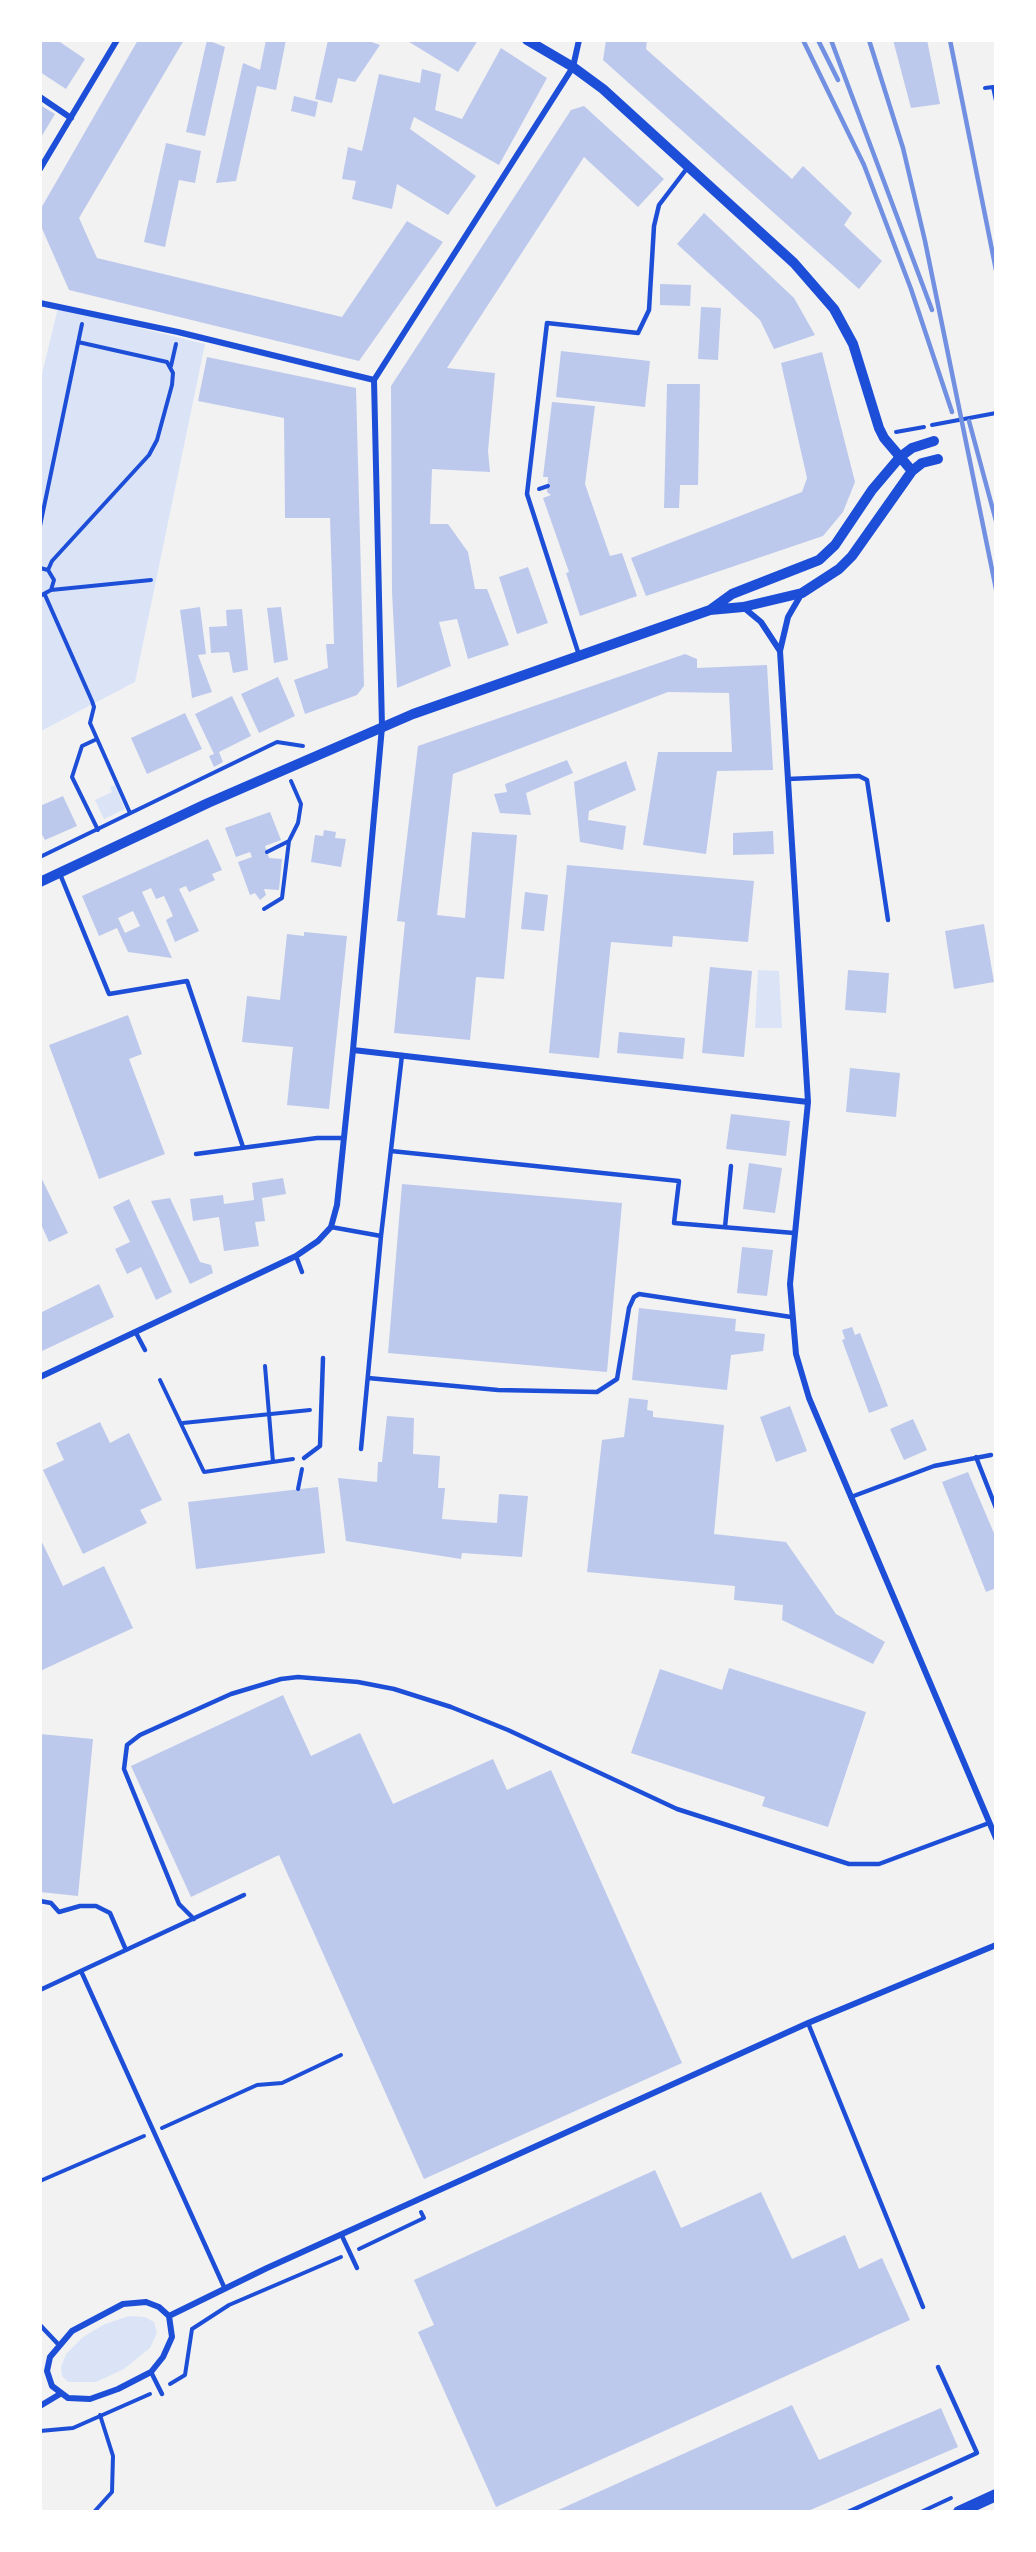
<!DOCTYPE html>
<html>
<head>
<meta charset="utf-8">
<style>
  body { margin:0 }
  #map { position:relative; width:1036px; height:2552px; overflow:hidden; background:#f2f2f2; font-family:"Alegreya Sans",sans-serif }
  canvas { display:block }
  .frame { position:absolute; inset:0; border:42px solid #fff; pointer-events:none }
</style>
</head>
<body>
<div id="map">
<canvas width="1036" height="2552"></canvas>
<div class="frame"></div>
</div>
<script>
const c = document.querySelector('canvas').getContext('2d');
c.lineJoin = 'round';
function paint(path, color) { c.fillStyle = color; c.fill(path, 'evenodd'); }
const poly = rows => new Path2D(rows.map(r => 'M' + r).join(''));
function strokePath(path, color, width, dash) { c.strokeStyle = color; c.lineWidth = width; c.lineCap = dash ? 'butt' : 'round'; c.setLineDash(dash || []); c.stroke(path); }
paint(poly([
  [58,308,205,344,135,682,41,731,40,382],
  [115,785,125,809,104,819,95,800,112,792,110,787],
  [758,970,779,971,782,1028,755,1028],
  [129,2316,145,2317,154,2322,157,2333,150,2348,124,2369,96,2382,68,2382,62,2376,61,2367,66,2354,83,2337,105,2324]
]), '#dbe4f7');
paint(poly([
  [40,40,57,40,85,59,66,89,40,72],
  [138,40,184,40,79,218,97,258,342,317,407,221,443,242,359,361,69,290,40,224,40,210],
  [207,40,225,47,205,136,186,132],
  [266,40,286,40,276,90,257,86,236,181,216,183,243,63,260,70],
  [328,40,366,40,380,45,355,82,338,78,332,103,315,99],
  [406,40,478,40,458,72],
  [606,40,647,40,646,49,792,179,803,166,852,213,844,225,882,261,859,289,603,60],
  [893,40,927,40,940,104,911,108],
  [501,48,547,78,499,165,414,117,410,129,476,176,448,215,397,184,392,209,352,199,356,181,342,179,348,147,362,151,379,74,420,83,422,69,441,74,435,110,462,119],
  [294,96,318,102,315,117,291,111],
  [40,105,55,114,40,139],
  [584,106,664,179,638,207,584,157,447,368,495,373,488,451,490,472,432,469,430,524,448,524,468,552,475,589,487,589,509,645,468,659,457,619,439,622,451,666,397,688,392,592,391,386,571,110],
  [166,143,201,151,195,183,179,180,165,247,144,242],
  [704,213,794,298,815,335,774,349,760,320,677,244],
  [660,284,691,285,690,306,660,305],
  [701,307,721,308,718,360,698,359],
  [561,351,650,361,645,407,556,397],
  [822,352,855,482,843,512,823,536,646,596,631,558,802,492,807,478,781,363],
  [207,357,356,388,364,686,357,695,305,714,294,680,328,668,326,644,334,644,330,518,285,518,284,418,198,401],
  [667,384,700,384,698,485,680,485,679,508,664,508],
  [552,402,595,406,585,484,610,556,622,553,637,596,580,616,566,573,569,572,543,498,551,495,547,492,548,477,543,477],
  [528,567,548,623,517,634,499,577],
  [200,607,206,654,198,655,212,692,192,698,180,610],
  [281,607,288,660,274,663,267,608],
  [242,609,248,670,233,673,229,652,211,653,209,627,227,626,226,610],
  [685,654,697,659,697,668,767,665,773,770,717,771,706,854,643,845,658,752,732,752,729,693,668,692,453,774,437,915,465,918,472,832,517,835,504,979,476,977,470,1040,394,1033,405,922,397,921,418,746],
  [278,677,295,716,259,733,241,694],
  [232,696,251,736,219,752,223,762,214,767,209,756,214,754,195,714],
  [185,713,202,749,147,774,131,738],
  [567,760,573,773,526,793,531,815,500,813,494,794,507,792,505,784],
  [626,761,636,790,589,811,588,820,626,826,623,850,580,842,574,782],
  [63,796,77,826,45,840,40,831,40,806],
  [270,812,281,840,265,846,269,858,282,859,279,890,264,889,266,895,260,900,255,893,250,895,238,862,252,857,250,852,236,857,225,828],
  [324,830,336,832,335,838,346,839,341,867,311,862,315,835,323,836],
  [773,831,774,854,733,855,733,833],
  [208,839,222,870,212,874,215,880,189,892,186,886,179,889,199,931,175,942,166,920,173,916,164,896,156,899,151,888,142,892,172,958,128,952,117,928,99,936,82,896],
  [133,911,140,926,125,933,118,918],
  [567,865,754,881,748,942,673,936,672,947,611,942,599,1058,549,1053],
  [525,892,548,895,544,931,521,929],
  [984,924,994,982,954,989,945,931],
  [304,932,347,936,329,1109,287,1105,293,1047,242,1042,247,996,280,1000,287,934,304,936],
  [710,967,752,971,744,1057,702,1053],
  [848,970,889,973,886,1013,845,1010],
  [128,1015,142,1054,129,1059,165,1154,99,1179,49,1045],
  [619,1032,685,1038,683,1059,617,1053],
  [850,1068,900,1073,896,1117,846,1112],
  [731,1114,790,1121,786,1156,726,1149],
  [749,1163,782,1168,775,1213,743,1209],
  [40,1175,68,1233,49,1242,40,1222],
  [283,1178,286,1194,262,1198,265,1221,255,1222,259,1246,224,1251,219,1217,193,1221,190,1199,223,1195,224,1204,254,1200,252,1183],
  [402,1184,622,1203,607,1372,388,1353],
  [170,1198,200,1262,211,1265,213,1273,190,1284,151,1201],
  [129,1199,172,1292,156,1300,141,1267,127,1274,115,1249,130,1242,113,1207],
  [742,1247,773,1250,767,1296,737,1293],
  [99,1284,114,1317,40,1352,40,1313],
  [639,1308,736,1319,735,1331,765,1334,763,1351,731,1355,727,1390,632,1380],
  [852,1327,855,1335,860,1333,888,1406,869,1413,842,1340,845,1339,842,1330],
  [629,1398,648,1400,647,1410,653,1411,653,1417,724,1425,714,1534,786,1542,836,1614,885,1642,873,1664,782,1620,783,1605,734,1600,735,1586,587,1572,602,1440,624,1437],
  [790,1406,807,1451,776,1462,760,1417],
  [387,1416,414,1418,413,1454,440,1456,438,1488,445,1488,442,1519,497,1523,499,1494,528,1496,522,1557,462,1553,461,1559,346,1541,338,1478,377,1482,378,1462,382,1462],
  [913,1419,927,1450,904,1460,890,1429],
  [100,1422,110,1443,129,1433,162,1500,140,1510,147,1523,83,1554,43,1470,64,1460,56,1443],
  [968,1472,996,1538,996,1588,986,1592,942,1482],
  [318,1487,325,1553,196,1569,188,1502],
  [40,1538,63,1586,104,1566,133,1628,40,1671],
  [729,1668,866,1712,828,1827,762,1806,765,1797,631,1753,660,1669,722,1690],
  [283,1695,311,1756,360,1733,393,1804,493,1759,507,1790,551,1770,682,2063,424,2179,279,1855,191,1897,131,1766],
  [40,1734,93,1739,78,1896,40,1892],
  [655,2170,681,2228,761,2192,792,2259,845,2235,859,2269,882,2258,910,2320,496,2507,418,2332,434,2325,414,2280],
  [792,2405,819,2460,941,2408,958,2447,808,2511,556,2511]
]), '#bdc9ec');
strokePath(poly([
  [985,88,993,87,996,101],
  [171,366,176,344],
  [932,425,996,413],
  [896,432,924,427],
  [539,489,548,486],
  [40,526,82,324],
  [40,568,48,570,54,580,51,590,40,596],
  [48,570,52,561,149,455,157,440,172,385,173,373,167,362,78,342],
  [51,590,151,580],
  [45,595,92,701,94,707,90,723,130,813],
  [97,739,82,746,72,777,98,830],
  [267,852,289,841],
  [40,857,277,742,303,746],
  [264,909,282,898,289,841,298,823,301,804,291,781],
  [265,1366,273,1462],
  [160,1380,204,1472,293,1459],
  [183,1423,310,1410],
  [298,1489,302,1469],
  [162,2128,257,2085,282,2083,341,2055],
  [40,2181,144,2136],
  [359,2249,424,2218,421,2212],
  [170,2384,185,2375,192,2329,229,2305,341,2257],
  [40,2431,73,2428,150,2394],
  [94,2512,112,2492,113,2456,100,2415],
  [921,2512,951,2498]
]), '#1d4ed8', 4);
strokePath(poly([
  [579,655,527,494,547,323,638,333,649,310,654,226,659,205,688,167],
  [788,779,859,776,867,780,888,920],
  [60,874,109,994,187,981,243,1147],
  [391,1151,679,1181,674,1223,794,1233],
  [196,1154,317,1138,343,1138],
  [331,1227,381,1236,402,1055],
  [725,1227,731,1166],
  [296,1256,302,1272],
  [136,1333,145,1350],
  [368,1378,498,1390,597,1392,617,1379,629,1308,634,1297,639,1294,791,1317],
  [361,1449,381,1236],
  [976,1457,996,1508],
  [304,1458,320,1446,323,1358],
  [851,1497,934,1466,991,1455],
  [40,1901,51,1903,59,1912,80,1906,96,1906,110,1913,126,1950],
  [194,1919,179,1904,124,1769,127,1745,140,1735,231,1694,281,1679,298,1677,358,1682,394,1689,451,1707,508,1730,677,1809,849,1864,879,1864,989,1823],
  [81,1971,225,2289],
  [40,1990,244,1895],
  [808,2023,923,2307],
  [342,2236,357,2268],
  [40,2325,58,2344],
  [151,2372,162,2394],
  [848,2512,977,2453,938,2367]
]), '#1d4ed8', 4.5);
strokePath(poly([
  [40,97,71,118],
  [40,169,117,40],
  [40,303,178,332,374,380],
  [743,607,761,622,780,651,788,617,802,593],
  [780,651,808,1102,790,1284,796,1354,809,1398,996,1838],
  [353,1050,808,1102],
  [40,1377,296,1256,318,1241,331,1227,337,1205,353,1050,382,727,374,380,573,67,579,40],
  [146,2302,159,2307,169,2316,172,2337,163,2357,151,2372,118,2389,90,2399,68,2398,52,2386,47,2371,50,2357,72,2331,123,2304,146,2302],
  [169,2316,267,2268,808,2023,996,1945],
  [40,2406,60,2394]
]), '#1d4ed8', 6);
strokePath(poly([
  [527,40,573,67,603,89,794,263,834,309,853,344,879,428,884,438,912,471],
  [710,610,732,594,819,560,835,545,872,490,900,457,912,448,934,441],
  [40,882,208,803,413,714,710,610,743,607,802,593,839,569,852,556,912,471,922,463,938,459]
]), '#1d4ed8', 10);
strokePath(poly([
  [959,2512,996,2495]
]), '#1d4ed8', 12);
strokePath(poly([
  [803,40,864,165,911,289,952,412],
  [818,40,838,80],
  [831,40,932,310],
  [869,40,903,148,925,241,996,589],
  [950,40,996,270],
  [969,421,996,521]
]), '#7290e2', 4.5);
</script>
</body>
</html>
